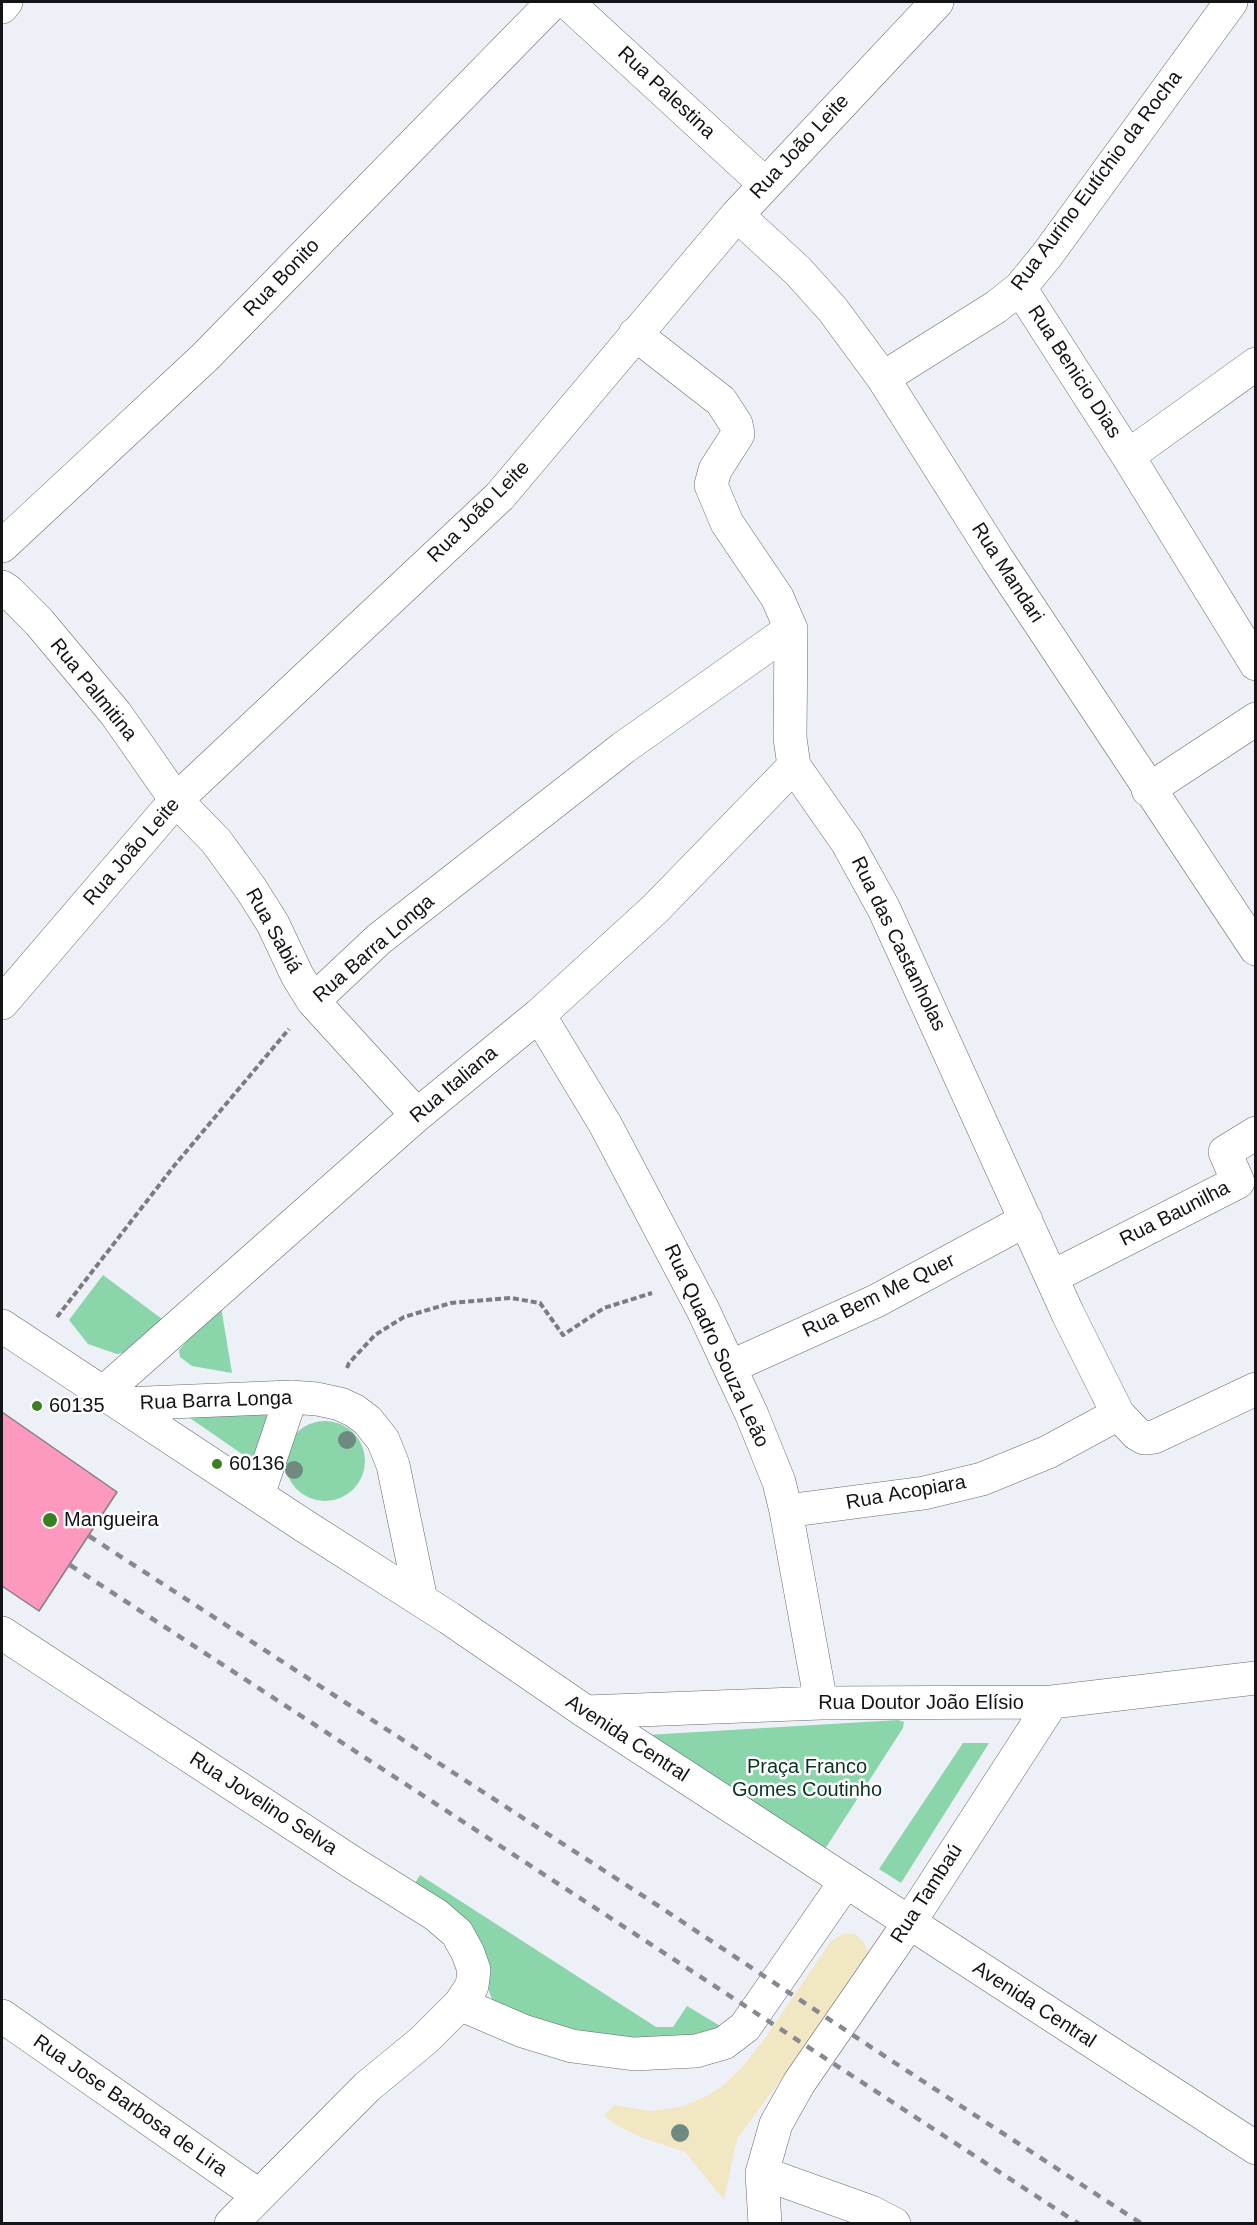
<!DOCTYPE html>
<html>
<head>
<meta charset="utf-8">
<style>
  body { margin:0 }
  #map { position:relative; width:1257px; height:2225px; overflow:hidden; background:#eef0f8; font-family:Arial,sans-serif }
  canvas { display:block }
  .frame { position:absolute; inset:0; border:3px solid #131417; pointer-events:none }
</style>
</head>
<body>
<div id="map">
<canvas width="1257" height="2225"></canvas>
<div class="frame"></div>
</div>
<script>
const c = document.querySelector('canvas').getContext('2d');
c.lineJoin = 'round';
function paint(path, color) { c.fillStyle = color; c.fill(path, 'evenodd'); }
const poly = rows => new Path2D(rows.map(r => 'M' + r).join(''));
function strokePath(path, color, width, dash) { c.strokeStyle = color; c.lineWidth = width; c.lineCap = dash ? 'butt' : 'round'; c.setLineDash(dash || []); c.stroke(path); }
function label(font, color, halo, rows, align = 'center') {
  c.font = font + ' Arial,sans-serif'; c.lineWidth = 5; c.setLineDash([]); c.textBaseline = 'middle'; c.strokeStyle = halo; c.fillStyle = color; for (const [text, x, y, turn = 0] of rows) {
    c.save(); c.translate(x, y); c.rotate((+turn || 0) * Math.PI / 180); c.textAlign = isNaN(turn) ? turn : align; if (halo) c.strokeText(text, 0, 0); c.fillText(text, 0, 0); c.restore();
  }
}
paint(poly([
  [103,1275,166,1322,148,1348,117,1354,88,1344,69,1320],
  [221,1304,222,1313,232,1373,192,1366,180,1357,179,1350],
  [189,1406,270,1416,255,1463,187,1416],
  '285 1461a40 40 0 1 1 80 0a40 40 0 1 1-80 0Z',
  [898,1720,904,1722,903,1728,825,1849,647,1735],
  [963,1743,989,1743,901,1883,879,1869],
  [420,1875,656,2027,673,2027,687,2006,727,2030,655,2063,493,2002,484,1977,412,1888]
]), '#8ad5aa');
paint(poly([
  [845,1933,855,1934,864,1942,869,1954,865,1965,737,2139,724,2200,685,2152,640,2137,618,2126,604,2116,614,2105,650,2111,681,2107,707,2096,724,2085,744,2065,766,2037,831,1941]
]), '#f1e7c2');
const building = poly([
  [2,1412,117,1492,39,1611,2,1586,2,1412]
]);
paint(building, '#fd99be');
strokePath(building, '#857d7f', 1.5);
const street = poly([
  [567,2,765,184],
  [2,7,6,2],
  [737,215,798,271,833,310,883,378,998,560,1256,949],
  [1020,288,1128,456,1256,664],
  [635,334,721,401,736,424,738,434,715,470,711,485,727,523,777,597,791,629,790,738,794,766,847,842,884,909,1068,1314,1118,1414,1137,1434,1144,1438,1154,1437,1256,1389],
  [883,378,996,307,1020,288,1047,255,1231,2],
  [1128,456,1256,364],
  [2,546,204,358,553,2],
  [2,587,8,591,39,622,116,714,176,800,216,841,251,889,273,924,297,975,313,1001,417,1115],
  [1148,790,1256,719],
  [313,1001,379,939,623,748,791,629],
  [2,1003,176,800,500,496,737,215,937,2],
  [539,1015,605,1124,703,1310,752,1415,779,1482,786,1511,821,1703],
  [1052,1277,1238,1182,1225,1152,1256,1133],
  [2,1326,303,1525,449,1618,586,1712,1256,2148],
  [730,1367,876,1301,1026,1220],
  [104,1392,417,1115,539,1015,655,909,794,766],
  [122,1404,291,1397,317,1399,340,1404,355,1411,368,1421,383,1440,393,1465,421,1600],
  [258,1495,291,1397],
  [786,1511,924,1493,982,1479,1048,1452,1118,1414],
  [2,1633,353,1863,436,1915,457,1933,468,1953,474,1970,472,1986,460,2004],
  [586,1712,821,1703,1052,1702,1256,1678],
  [2,2016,258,2195],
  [762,2173,871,2212,894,2224],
  [231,2224,367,2087,424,2040,460,2004,523,2031,572,2046,634,2054,696,2051,724,2043,745,2027,846,1881],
  [765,2224,762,2173,776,2124,799,2083,909,1923,1052,1702]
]);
strokePath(street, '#67696f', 34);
strokePath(poly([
  [57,1317,174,1166,289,1029],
  [347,1368,349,1363,375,1335,404,1317,451,1303,511,1298,540,1303,563,1335,604,1308,652,1293]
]), '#7b7c82', 4, [6, 3]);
strokePath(street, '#fff', 33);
strokePath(poly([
  [89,1536,657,1905,895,2063,1142,2224],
  [70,1565,1079,2224]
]), '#88898f', 4.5, [8, 8]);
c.fillStyle = '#6f8a81';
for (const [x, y] of [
  [347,1440],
  [294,1470],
  [680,2133]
]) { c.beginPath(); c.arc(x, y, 9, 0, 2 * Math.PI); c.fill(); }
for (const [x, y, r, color] of [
  [37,1406,6,"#3b7f21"],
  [217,1464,6,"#3b7f21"],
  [50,1520,8,"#3b7f21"]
]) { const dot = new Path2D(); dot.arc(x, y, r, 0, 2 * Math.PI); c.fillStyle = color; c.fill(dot); strokePath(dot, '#fefefe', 2); }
label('20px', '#131417', '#fefefe', [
  ["Rua Palestina",666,93,43],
  ["Rua João Leite",800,147,-47],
  ["Rua Aurino Eutíchio da Rocha",1097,181,-53],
  ["Rua Bonito",282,278,-46],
  ["Rua Benicio Dias",1074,372,57],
  ["Rua João Leite",479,512,-45],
  ["Rua Mandari",1007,573,57],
  ["Rua Palmitina",93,690,51],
  ["Rua João Leite",132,852,-49],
  ["Rua Sabiá",273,931,61],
  ["Rua das Castanholas",898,944,64],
  ["Rua Barra Longa",374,949,-41],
  ["Rua Italiana",454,1085,-40],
  ["Rua Baunilha",1175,1214,-27],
  ["Rua Bem Me Quer",879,1296,-26],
  ["Rua Quadro Souza Leão",716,1346,65],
  ["Rua Barra Longa",216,1401,-2],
  ["Rua Acopiara",906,1493,-10],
  ["Rua Doutor João Elísio",921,1703],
  ["Avenida Central",627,1739,33],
  ["Rua Jovelino Selva",263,1804,33],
  ["Rua Tambaú",927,1894,-57],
  ["Avenida Central",1034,2005,33],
  ["Rua Jose Barbosa de Lira",130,2106,35]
]);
label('20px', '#131417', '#fefefe', [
  ["60135",49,1406],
  ["60136",229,1464],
  ["Mangueira",64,1520]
], 'left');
label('20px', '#073620', '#fefefe', [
  ["Praça Franco",807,1767],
  ["Gomes Coutinho",807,1790]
]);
</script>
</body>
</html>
